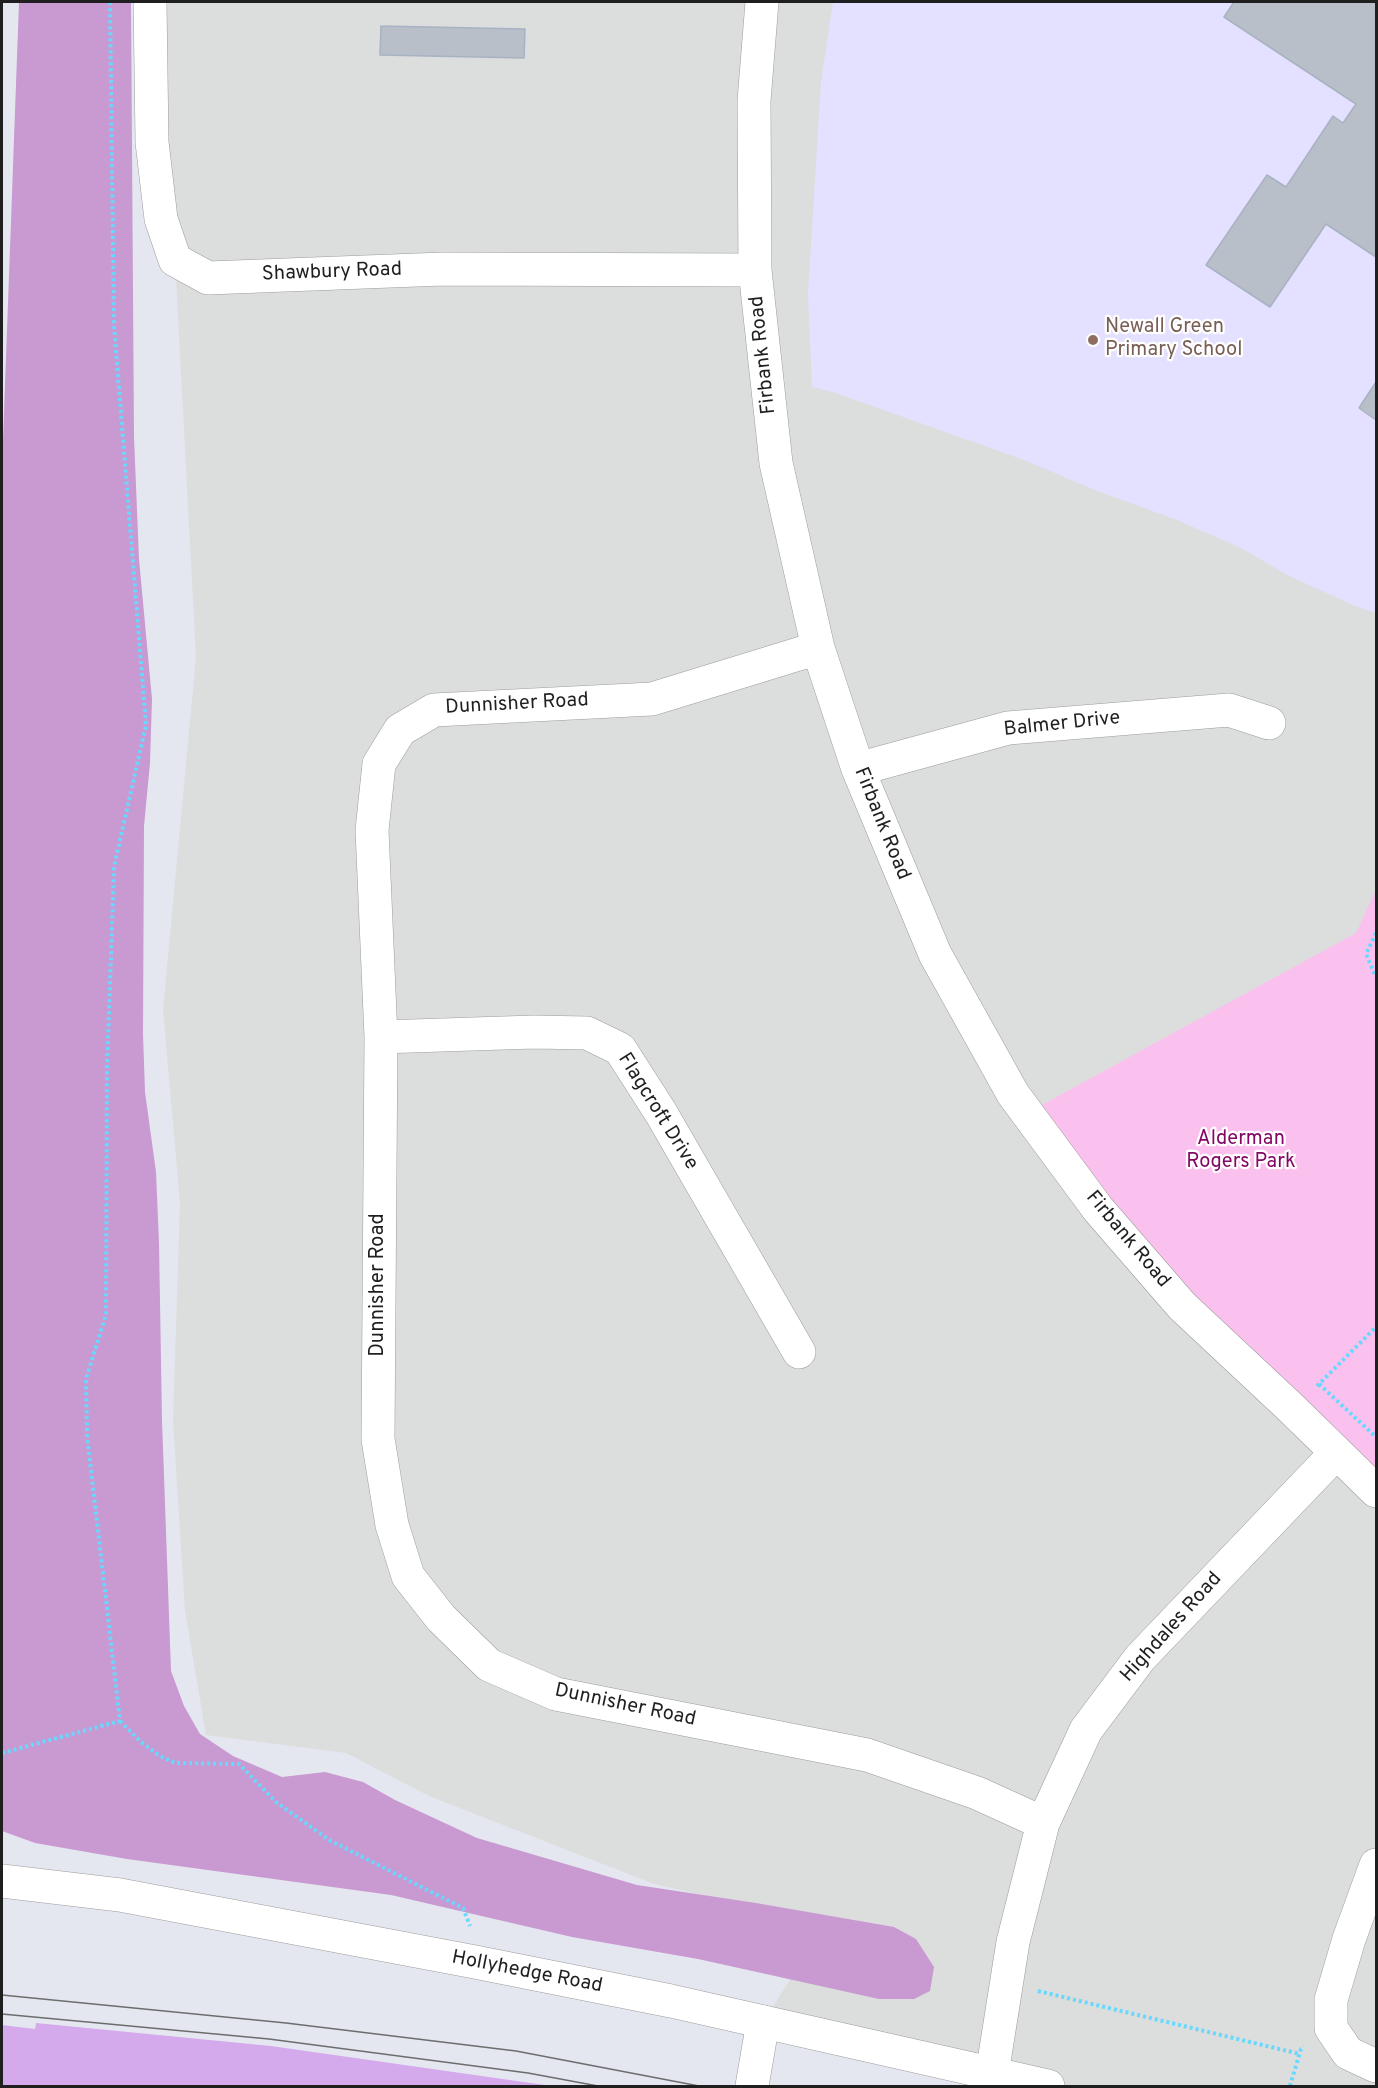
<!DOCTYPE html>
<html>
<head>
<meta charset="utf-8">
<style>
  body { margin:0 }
  #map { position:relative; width:1378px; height:2088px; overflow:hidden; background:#e5e7f0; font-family:Overpass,sans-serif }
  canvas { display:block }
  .frame { position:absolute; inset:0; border:3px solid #1f1f1f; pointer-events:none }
</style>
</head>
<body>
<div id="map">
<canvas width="1378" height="2088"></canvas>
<div class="frame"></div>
</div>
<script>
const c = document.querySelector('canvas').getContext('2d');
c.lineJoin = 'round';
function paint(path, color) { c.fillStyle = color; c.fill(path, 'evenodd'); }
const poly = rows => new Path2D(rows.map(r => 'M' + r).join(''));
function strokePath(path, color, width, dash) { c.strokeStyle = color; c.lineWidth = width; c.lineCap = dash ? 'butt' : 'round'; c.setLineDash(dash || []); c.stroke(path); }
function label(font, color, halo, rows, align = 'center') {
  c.font = font + ' Overpass,sans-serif'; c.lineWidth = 4.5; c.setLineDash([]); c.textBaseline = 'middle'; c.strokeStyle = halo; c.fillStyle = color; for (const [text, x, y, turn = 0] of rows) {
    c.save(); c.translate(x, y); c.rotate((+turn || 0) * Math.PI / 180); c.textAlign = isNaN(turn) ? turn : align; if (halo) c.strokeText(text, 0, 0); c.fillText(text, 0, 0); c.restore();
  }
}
paint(poly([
  [150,2,1376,2,1376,2086,1048,2086,763,2022,826,1923,654,1884,429,1796,346,1753,206,1735,185,1611,173,1421,180,1203,163,1010,196,657,175,260]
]), '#dcdddd');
paint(poly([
  [833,2,1376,2,1376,613,1355,606,1289,576,1241,548,1177,520,1095,490,1024,460,833,392,812,387,808,293,821,82]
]), '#e4e0ff');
paint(poly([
  [36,2023,271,2046,552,2086,2,2086,2,2025,35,2029]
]), '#d5aaec');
paint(poly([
  [19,2,131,2,134,437,139,559,152,699,150,763,144,826,143,1034,145,1092,156,1172,159,1243,162,1420,171,1671,184,1706,200,1734,233,1756,282,1777,325,1772,363,1782,395,1800,477,1838,637,1885,756,1903,894,1927,916,1939,934,1967,930,1991,914,1999,879,1999,698,1959,572,1937,391,1895,127,1859,35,1843,2,1831,2,467]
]), '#c999d1');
paint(poly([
  [1376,890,1376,1472,1147,1254,1040,1106,1356,933]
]), '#fbc1ee');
const building = poly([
  [1234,2,1376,2,1376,257,1326,224,1270,307,1206,265,1267,175,1286,187,1333,116,1343,123,1356,104,1224,17,1234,2],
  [381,26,525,29,524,58,380,55,381,26],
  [1376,382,1376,420,1359,408,1376,382]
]);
paint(building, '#b8bfc8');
strokePath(building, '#a7b2c3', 1.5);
const minor = poly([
  [150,2,152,142,161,219,175,260,208,278,443,269,755,270],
  [762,2,754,101,755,270,776,463,818,648,858,769,935,954,1013,1094,1098,1209,1182,1306,1290,1407,1376,1491],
  [818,648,652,699,434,710,400,730,379,764,372,830,381,1037,378,1439,392,1525,408,1576,441,1618,489,1665,556,1694,867,1755,977,1793,1043,1823],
  [858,769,1008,728,1229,710,1269,723],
  [381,1037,534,1032,587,1033,620,1049,661,1113,799,1352],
  [1376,1865,1349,1939,1331,2000,1331,2028,1348,2053,1376,2066],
  [992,2074,1013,1942,1043,1823,1086,1730,1140,1658,1336,1453],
  [752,2086,763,2022]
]);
const tertiary = poly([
  [2,1881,120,1895,475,1962,671,2001,1048,2086]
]);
strokePath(minor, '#9c9c9c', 34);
strokePath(tertiary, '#9c9c9c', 34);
strokePath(poly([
  [1376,933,1366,954,1376,977],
  [1319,1384,1376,1437],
  [1317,1386,1376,1327],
  [120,1721,141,1742,160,1756,175,1763,239,1764,276,1802,329,1840,463,1908,470,1926],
  [2,1753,120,1721,87,1435,86,1379,106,1314,107,1070,114,867,146,725,114,326,110,2],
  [1038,1991,1300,2054],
  [1290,2086,1301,2049,1304,2047]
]), '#68d8fe', 4, [3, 3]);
strokePath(minor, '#fff', 33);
strokePath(tertiary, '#fff', 33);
strokePath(poly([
  [2,1995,286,2023,516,2051,699,2086],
  [2,2014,269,2039,528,2073,598,2086]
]), '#6d6d6d', 1.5);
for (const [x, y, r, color] of [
  [1093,340,6,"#8d6e63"]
]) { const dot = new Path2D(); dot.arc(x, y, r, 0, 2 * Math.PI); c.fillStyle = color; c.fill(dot); strokePath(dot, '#fff', 2); }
label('20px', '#1f1f1f', '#fff', [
  ["Shawbury Road",332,273,-2],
  ["Firbank Road",764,355,-96],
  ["Dunnisher Road",517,705,-3],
  ["Balmer Drive",1062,725,-6],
  ["Firbank Road",881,824,68],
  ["Flagcroft Drive",657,1112,58],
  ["Firbank Road",1127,1240,50],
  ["Dunnisher Road",379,1285,-90],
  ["Highdales Road",1172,1628,-48],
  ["Dunnisher Road",625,1706,12],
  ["Hollyhedge Road",527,1973,11]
]);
label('20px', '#785e54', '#fff', [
  ["Newall Green",1105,328],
  ["Primary School",1105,351]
], 'left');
label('20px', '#830866', '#fff', [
  ["Alderman",1241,1140],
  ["Rogers Park",1241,1163]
]);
</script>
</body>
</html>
